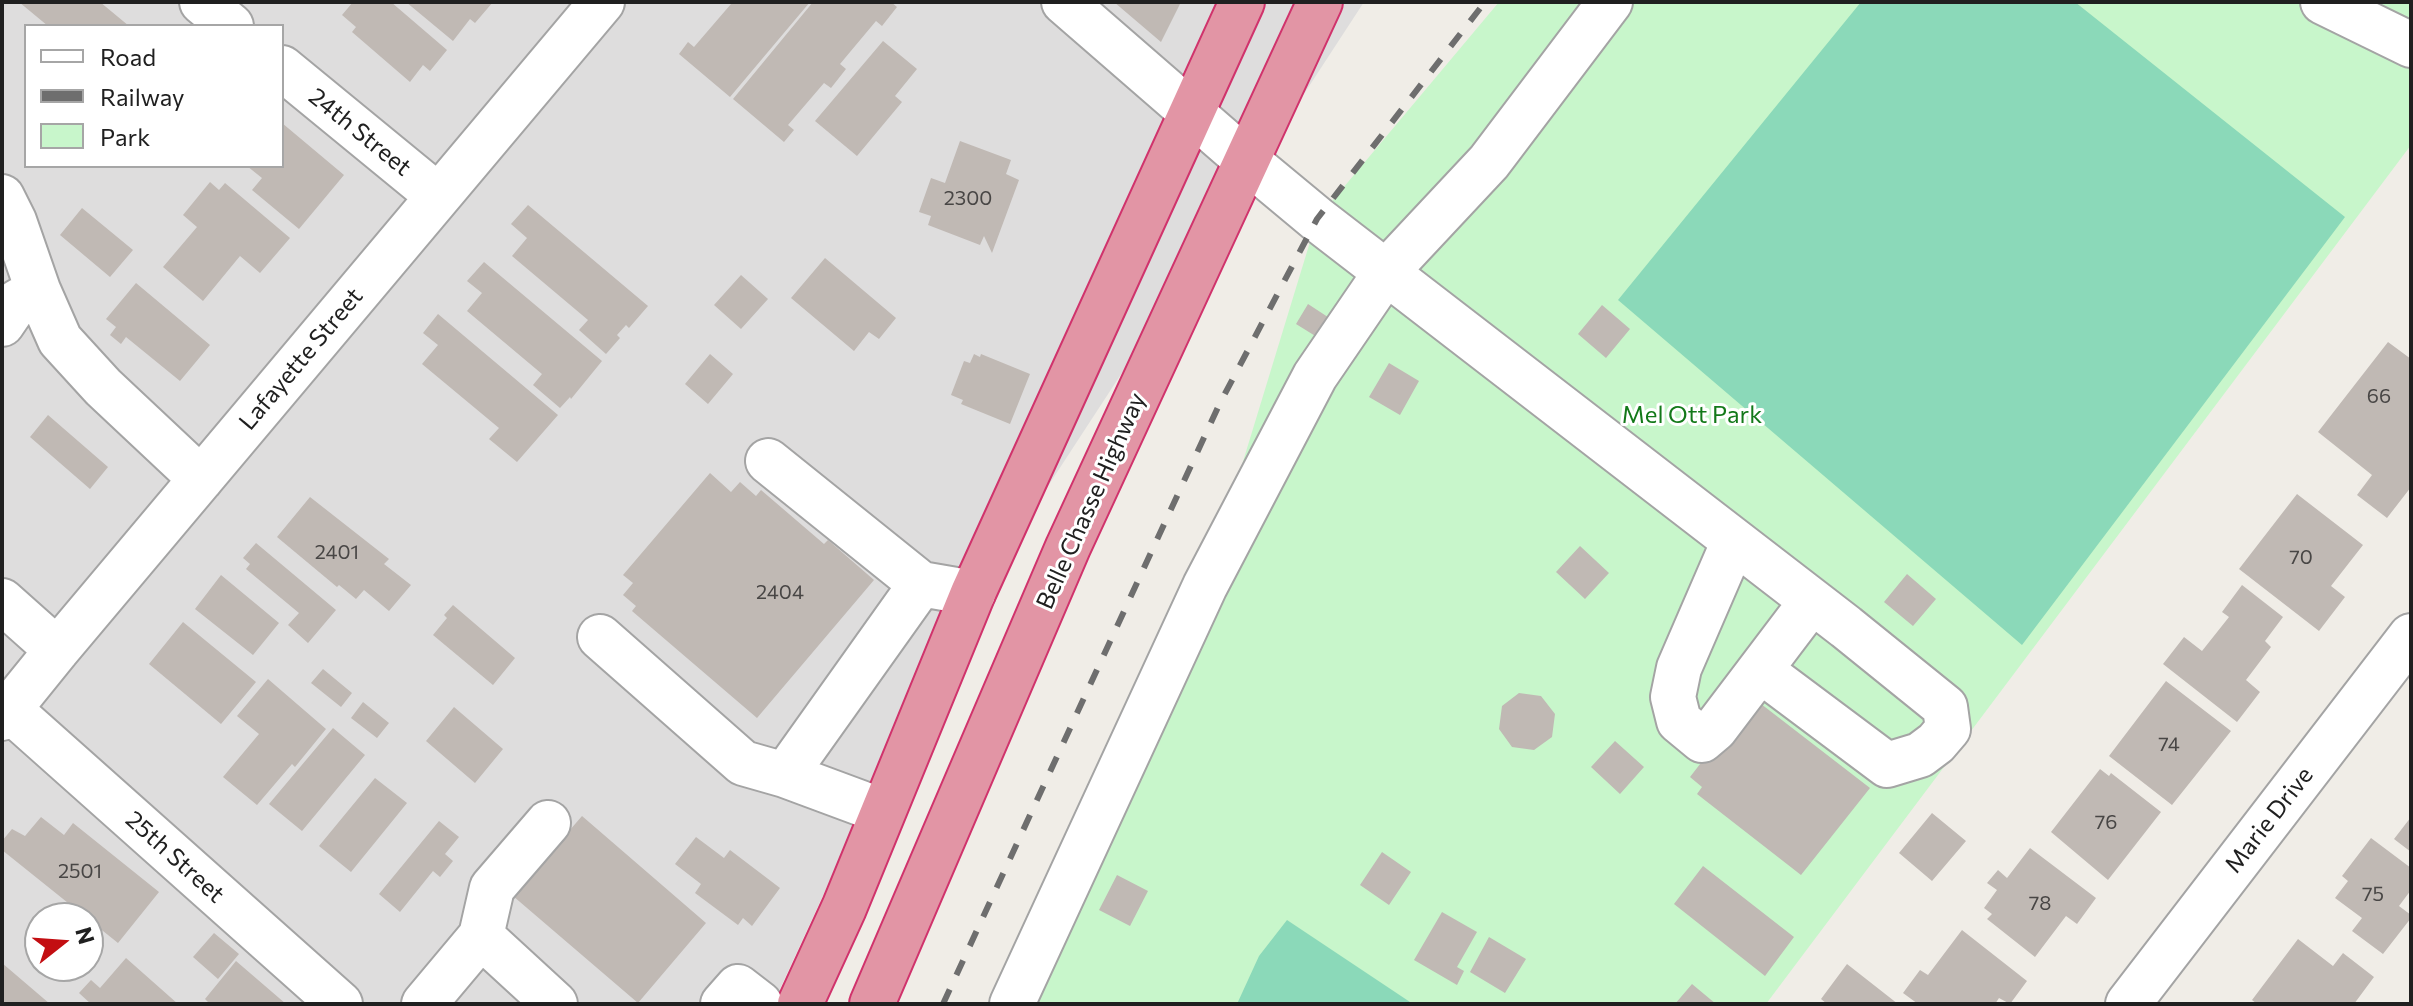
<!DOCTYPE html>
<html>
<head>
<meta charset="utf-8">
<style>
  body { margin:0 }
  #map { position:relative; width:2413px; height:1006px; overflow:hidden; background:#f0ede7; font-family:Commissioner,sans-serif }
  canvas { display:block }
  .frame { position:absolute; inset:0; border:4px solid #202020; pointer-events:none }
  .legend { position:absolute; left:24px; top:24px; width:260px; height:144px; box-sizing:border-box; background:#fff; border:2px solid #a6a6a6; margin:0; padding:10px 14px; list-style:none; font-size:24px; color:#202020 }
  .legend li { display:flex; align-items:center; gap:16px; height:40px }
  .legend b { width:40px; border:2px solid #a6a6a6 }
  .north { position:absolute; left:24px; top:902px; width:80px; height:80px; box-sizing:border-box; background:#fff; border:2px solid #a6a6a6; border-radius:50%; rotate:73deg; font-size:22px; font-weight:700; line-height:32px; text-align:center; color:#202020 }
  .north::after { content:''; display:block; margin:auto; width:28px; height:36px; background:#c30e12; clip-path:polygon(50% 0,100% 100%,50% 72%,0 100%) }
</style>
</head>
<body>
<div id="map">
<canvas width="2413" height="1006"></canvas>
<div class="frame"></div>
<ul class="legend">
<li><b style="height:10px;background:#fff"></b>Road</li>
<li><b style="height:10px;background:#6e6e6e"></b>Railway</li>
<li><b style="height:22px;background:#c8f6cb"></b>Park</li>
</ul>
<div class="north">N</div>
</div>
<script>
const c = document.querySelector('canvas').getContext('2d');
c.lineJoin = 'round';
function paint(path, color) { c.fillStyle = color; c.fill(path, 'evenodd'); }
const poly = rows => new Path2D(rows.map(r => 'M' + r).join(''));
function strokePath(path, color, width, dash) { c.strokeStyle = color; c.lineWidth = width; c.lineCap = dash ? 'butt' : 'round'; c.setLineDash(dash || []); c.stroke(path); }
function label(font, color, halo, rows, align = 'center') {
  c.font = font + ' Commissioner,sans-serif'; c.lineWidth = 6; c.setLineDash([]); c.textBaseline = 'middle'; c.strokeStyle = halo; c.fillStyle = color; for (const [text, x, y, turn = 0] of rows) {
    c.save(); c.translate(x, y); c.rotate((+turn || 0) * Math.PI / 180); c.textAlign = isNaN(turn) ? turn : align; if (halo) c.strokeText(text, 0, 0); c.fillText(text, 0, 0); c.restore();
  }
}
paint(poly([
  [2,2,1364,2,924,676,773,1004,2,1004],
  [26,26,282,26,282,166,26,166],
  [40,918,88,918,88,966,40,966]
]), '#dedddd');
paint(poly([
  [1499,2,2411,2,2411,145,1766,1004,1024,1004,1205,586,1317,219]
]), '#c8f6cb');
paint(poly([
  [1861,2,2075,2,2345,217,2022,645,1618,300],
  [1287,920,1413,1004,1237,1004,1259,956]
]), '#8bd9b9');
paint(poly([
  [19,2,100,2,129,26,48,26],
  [353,2,391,2,447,50,430,71,423,65,410,82,352,32,356,27,342,15],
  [406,2,493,2,475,23,470,19,453,41],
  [729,2,810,2,730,97,679,54,688,42,694,47,731,4],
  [813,2,891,2,897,7,882,26,876,21,840,64,846,69,831,88,824,83,788,125,794,130,784,142,733,99],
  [1114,2,1181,2,1161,42],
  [883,41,917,69,895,96,902,102,857,156,815,121],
  [282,123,344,175,299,229,252,190,262,178,247,166,282,166],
  [960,141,1011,160,1006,174,1019,180,992,253,984,236,980,245,928,225,931,216,919,212,931,178,945,183],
  [210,182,219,190,225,183,290,238,260,273,240,256,203,301,163,267,197,227,183,215],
  [528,205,648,306,629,328,626,325,617,335,620,338,606,354,579,330,588,320,512,256,527,238,511,224],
  [82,208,133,250,110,277,60,235],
  [825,258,896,318,879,339,869,332,854,351,791,298],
  [484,262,602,361,571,399,570,397,560,408,533,385,542,374,467,311,482,293,467,281],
  [741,275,768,299,741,329,714,305],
  [136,283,210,345,180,381,126,337,121,344,110,335,116,327,106,319],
  [1308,304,1337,323,1325,342,1296,324],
  [1602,305,1630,329,1606,358,1578,334],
  [438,314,558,415,517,462,489,439,499,428,422,364,438,345,423,333],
  [2388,342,2411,359,2411,487,2387,518,2357,495,2372,475,2318,432],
  [710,354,733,374,708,404,685,384],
  [974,354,980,357,981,354,1030,374,1010,424,961,404,963,400,951,395,964,361,970,363],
  [1389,363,1419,381,1400,415,1369,397],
  [48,415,108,467,90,489,30,437],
  [710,473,731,492,740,482,756,496,761,490,824,544,828,540,874,580,757,718,632,611,636,606,623,595,633,583,623,575],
  [2297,494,2363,545,2331,586,2345,597,2319,631,2239,569],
  [310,497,389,559,384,564,411,585,389,611,364,590,356,599,339,585,337,587,277,537],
  [256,543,336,610,308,643,288,625,299,613,246,569,250,564,243,558],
  [1580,546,1609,573,1585,599,1556,572],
  [1907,574,1936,599,1913,626,1884,602],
  [221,575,279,623,253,655,195,609],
  [2242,585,2283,617,2265,641,2271,647,2246,680,2260,692,2237,722,2163,664,2184,637,2202,651,2229,617,2222,612],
  [453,605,515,658,493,685,433,635,447,618,444,615],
  [183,622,256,682,221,724,149,664],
  [323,669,352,693,341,707,311,683],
  [268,679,326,729,295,767,292,764,257,805,223,777,259,734,237,716],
  [2166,681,2231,731,2172,805,2109,756],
  [1519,693,1541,696,1555,714,1552,737,1534,750,1512,747,1499,729,1502,706],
  [1752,697,1870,788,1801,875,1697,794,1702,787,1690,777],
  [363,702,389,723,377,738,351,718],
  [454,707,503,749,475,783,426,741],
  [333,728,365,755,302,831,269,804],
  [1615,741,1644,767,1620,794,1591,767],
  [2100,769,2109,776,2111,773,2161,812,2108,880,2051,832],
  [375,778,407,803,351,872,319,846],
  [1932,813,1966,841,1932,881,1899,853],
  [582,816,706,923,638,1003,513,896],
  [41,817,64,835,73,823,159,892,118,943,2,850,2,841,12,829,25,836],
  [2411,817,2411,852,2394,839],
  [439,821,459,837,445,854,453,861,440,877,433,871,400,912,379,894],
  [696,837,724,858,730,850,780,888,752,926,743,918,738,925,695,893,701,884,675,864],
  [2371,838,2411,868,2411,890,2399,906,2411,915,2411,918,2383,954,2352,931,2362,918,2335,898,2348,881,2342,876],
  [2030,848,2096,898,2077,924,2066,916,2035,957,1987,919,1992,914,1984,908,1997,890,1987,883,1998,870,2007,878],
  [1382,852,1411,872,1389,905,1360,885],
  [1703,866,1794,937,1765,976,1674,904],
  [1117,875,1148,891,1130,926,1099,910],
  [1442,912,1477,932,1457,967,1464,971,1457,985,1414,960],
  [1962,930,2027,981,2010,1004,1999,998,1995,1004,1918,1004,1903,993,1920,970,1928,975],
  [214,933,239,954,218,979,193,957],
  [1489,937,1526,959,1505,993,1470,972],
  [2298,939,2333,966,2343,953,2374,977,2354,1004,2257,1004,2252,1000],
  [126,958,178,1004,91,1004,79,993,91,980,100,988],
  [236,961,286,1004,210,1004,205,999],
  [2,963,50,1004,2,1004],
  [1847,964,1898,1004,1827,1004,1821,999],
  [1692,984,1716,1004,1675,1004]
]), '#c0b9b4');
const minor = poly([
  [202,2,231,26],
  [1064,2,1246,160,1317,219,1846,627,1945,707,1948,729,1936,743,1920,755,1887,765,1760,670],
  [2323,2,2411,45],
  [282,68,438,196],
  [2,197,14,221,38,290,60,340,103,387,201,479],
  [2,324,17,302,38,290],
  [768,461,921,584,973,593],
  [1734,541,1679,668,1673,697,1679,721,1702,740,1715,729,1812,601],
  [2,601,57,650],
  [600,637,743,763,785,775,882,811],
  [2,703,340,1004],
  [2,718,57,650,602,2],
  [785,775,921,584],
  [481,936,492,888,548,823],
  [424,1004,481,936,555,1004],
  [723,1004,738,987,760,1004],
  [1012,1004,1205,586,1315,376,1386,272,1489,162,1610,2],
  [2128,1004,2411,636]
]);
const highway = poly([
  [800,1004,844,908,973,593,1242,2],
  [872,1004,1068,547,1320,2]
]);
strokePath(minor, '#a4a4a4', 48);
strokePath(highway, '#d0336c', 48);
strokePath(minor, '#fff', 44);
strokePath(highway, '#e295a5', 44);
strokePath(poly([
  [943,1004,1219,405,1317,219,1485,2]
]), '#6e6e6e', 6, [16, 16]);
label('20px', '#484645', null, [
  ["2300",968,198],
  ["66",2379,396],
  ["2401",337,552],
  ["70",2301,557],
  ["2404",780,592],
  ["74",2169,744],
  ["76",2106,822],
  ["2501",80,871],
  ["75",2373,894],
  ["78",2040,903]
]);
label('24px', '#202020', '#fff', [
  ["24th Street",360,132,39],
  ["Lafayette Street",301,359,-50],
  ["Belle Chasse Highway",1091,501,-66],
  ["Marie Drive",2269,820,-52],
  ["25th Street",175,857,42]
]);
label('24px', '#137919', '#fff', [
  ["Mel Ott Park",1692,415]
]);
</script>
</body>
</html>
